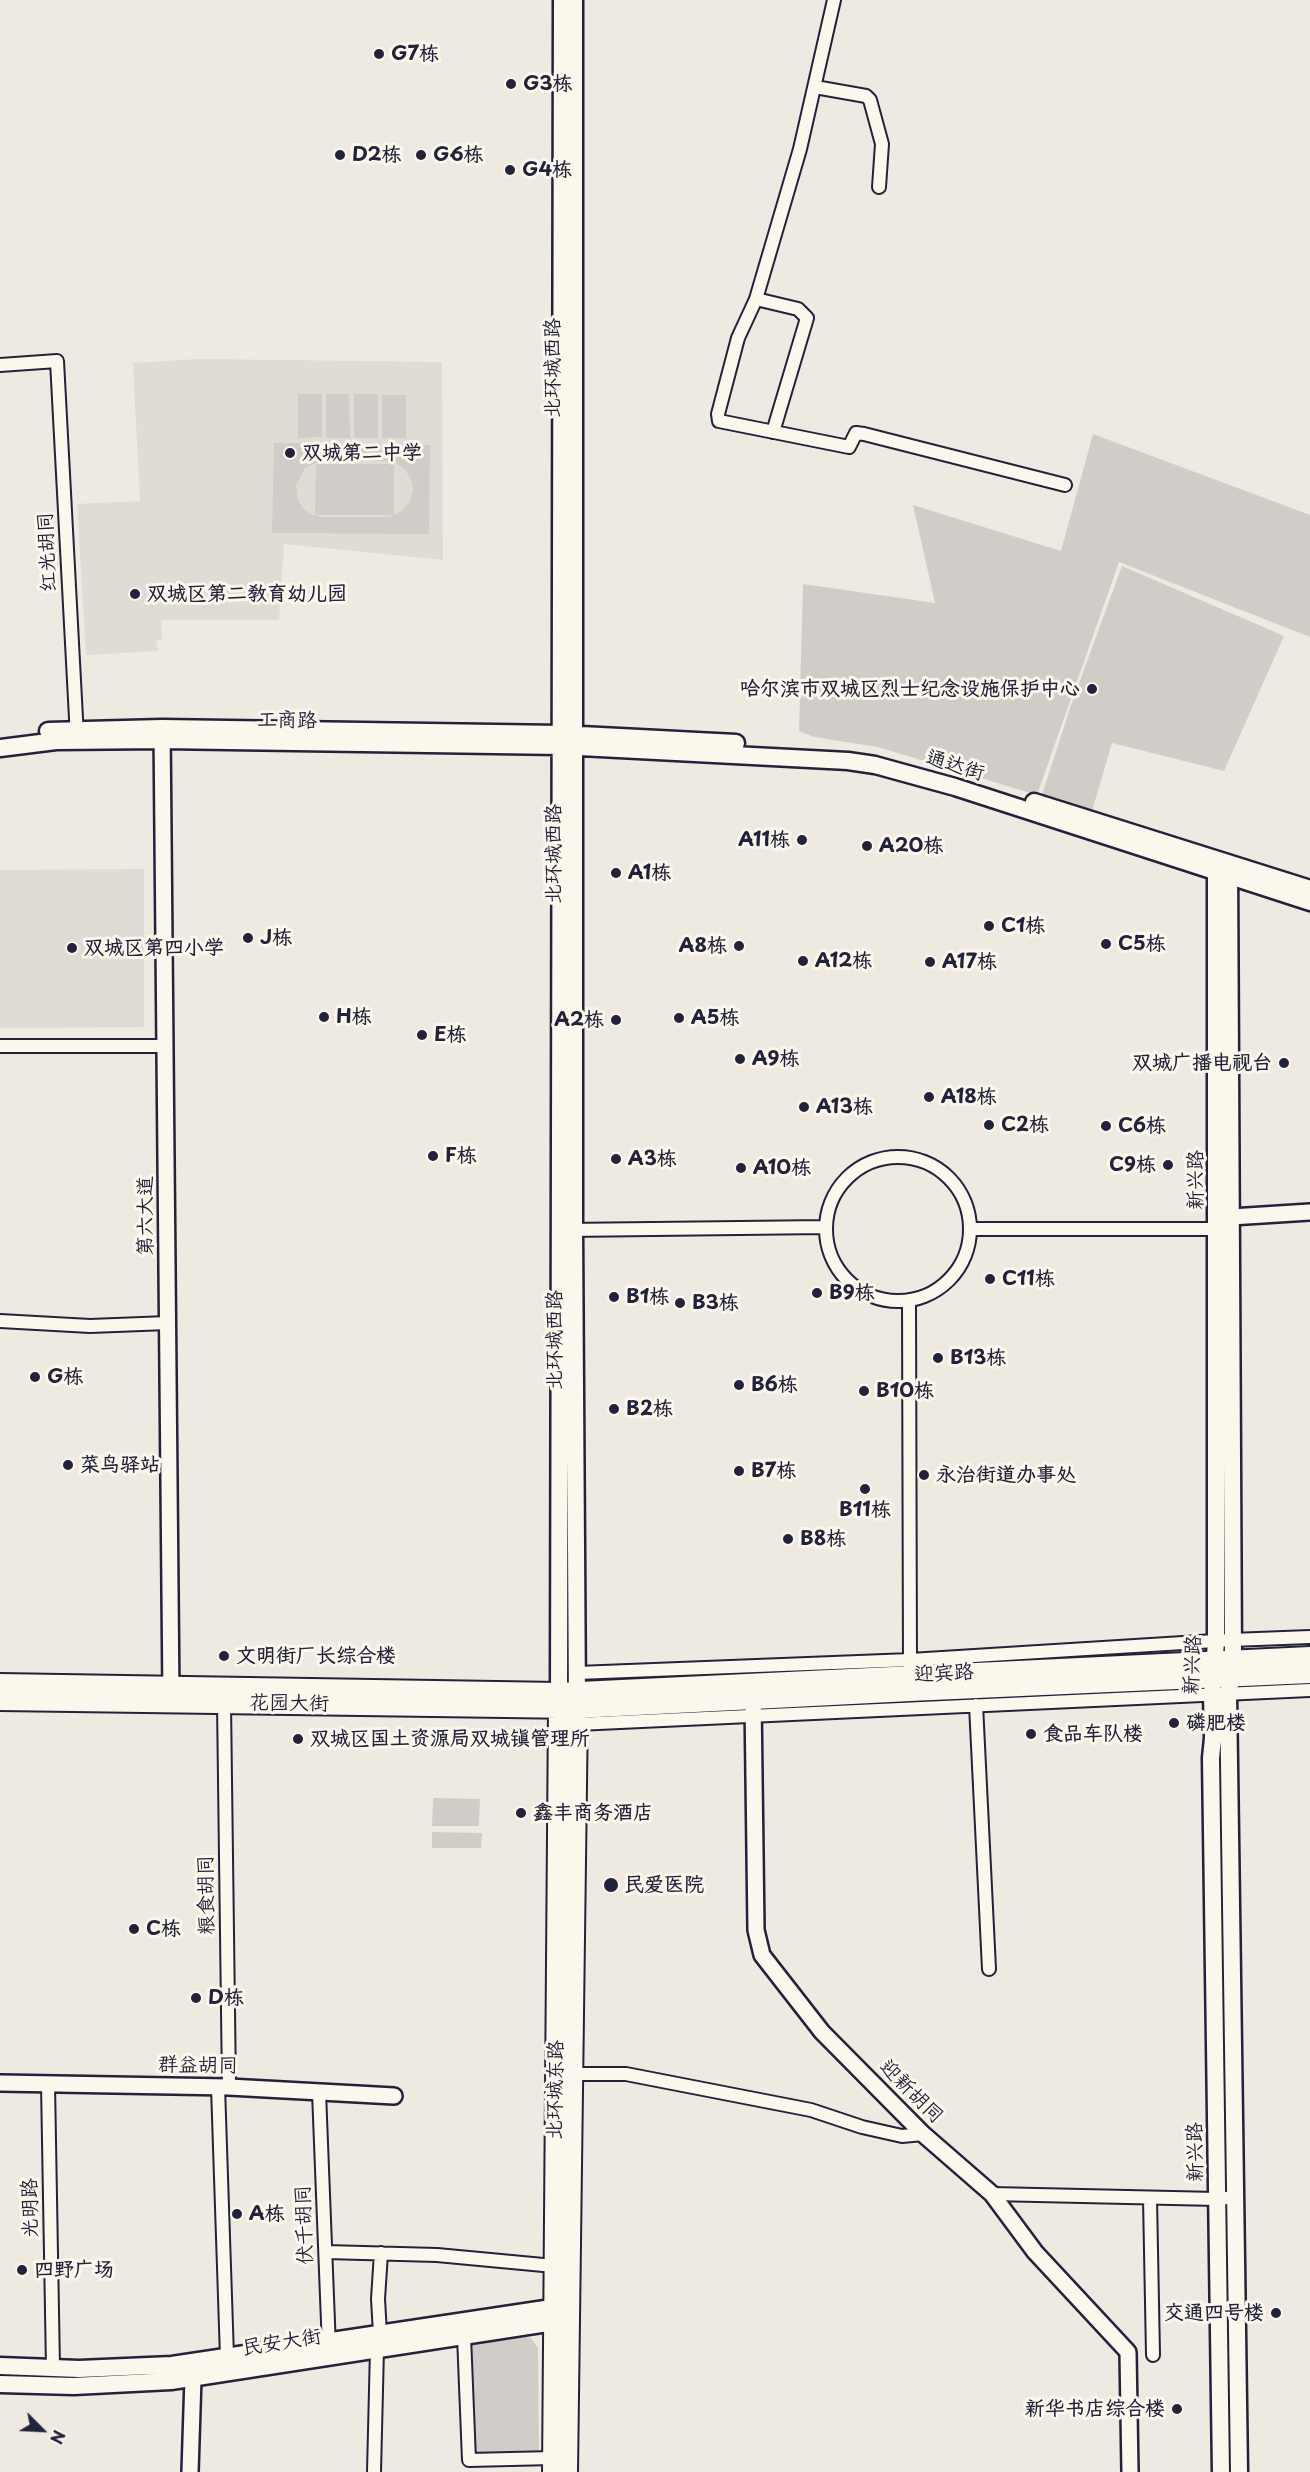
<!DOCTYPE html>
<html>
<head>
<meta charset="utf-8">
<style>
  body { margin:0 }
  #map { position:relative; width:1310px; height:2472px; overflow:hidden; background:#eeeae2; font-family:"Playpen Sans",sans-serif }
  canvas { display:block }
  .north { position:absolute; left:12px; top:2400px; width:60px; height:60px; -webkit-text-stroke:4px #fbf7ec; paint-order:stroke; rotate:114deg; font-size:16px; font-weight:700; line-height:24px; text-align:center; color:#22223b }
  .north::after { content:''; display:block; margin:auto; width:21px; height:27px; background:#22223b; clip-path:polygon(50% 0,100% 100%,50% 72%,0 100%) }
</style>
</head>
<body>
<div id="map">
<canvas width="1310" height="2472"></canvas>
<div class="north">N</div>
</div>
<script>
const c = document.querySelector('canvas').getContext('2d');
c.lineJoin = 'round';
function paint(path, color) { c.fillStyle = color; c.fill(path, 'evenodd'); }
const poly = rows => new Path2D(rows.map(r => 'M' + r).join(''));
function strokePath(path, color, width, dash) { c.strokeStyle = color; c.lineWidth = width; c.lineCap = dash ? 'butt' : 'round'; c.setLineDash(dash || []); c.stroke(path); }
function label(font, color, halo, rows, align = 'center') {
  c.font = font + ' "Playpen Sans","LXGW WenKai TC",sans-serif'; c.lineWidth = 6; c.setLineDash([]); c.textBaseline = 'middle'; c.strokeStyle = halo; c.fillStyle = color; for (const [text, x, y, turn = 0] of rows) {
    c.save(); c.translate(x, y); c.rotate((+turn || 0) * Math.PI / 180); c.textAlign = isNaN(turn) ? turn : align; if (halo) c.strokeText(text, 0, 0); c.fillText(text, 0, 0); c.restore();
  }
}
paint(poly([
  [199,359,442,362,443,560,284,544,279,620,161,620,162,640,156,641,158,651,86,655,77,504,140,501,133,363],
  [144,869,144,1027,0,1028,0,870]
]), '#dfdbd5');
paint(poly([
  [298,394,322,394,322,437,298,438],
  [326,394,349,394,350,438,326,438],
  [354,394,378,394,378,438,354,438],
  [382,395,406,395,406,438,382,438],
  [1093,434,1310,515,1310,637,1119,562,1037,795,878,747,814,737,799,731,803,584,935,603,913,505,1061,551],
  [274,443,430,445,429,534,272,533],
  [321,461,385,461,396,463,405,470,411,479,413,490,410,501,402,511,390,517,322,517,313,515,304,509,298,501,296,485,305,468],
  [316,464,394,464,394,515,315,515],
  [1122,566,1284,636,1224,771,1112,743,1092,811,1041,798,1070,708],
  [433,1798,480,1799,479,1826,432,1826],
  [432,1832,482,1833,481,1848,432,1848],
  [526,2337,531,2338,538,2348,539,2456,472,2456,469,2345]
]), '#d0cdc9');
const minor = poly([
  [834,0,800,149,756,299,738,338,718,414,719,421,849,447,856,433,864,434,1065,485],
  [815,87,866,96,870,100,882,144,879,187],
  [756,299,798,309,807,318,773,432],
  [0,365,57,361,77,737],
  [0,1046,166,1046],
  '826 1229a72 72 0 1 1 144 0a72 72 0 1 1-144 0Z',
  [970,1229,1217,1229,1221,1225],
  [566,1230,825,1227],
  [909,1300,910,1668],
  [0,1321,90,1326,168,1323],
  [577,1673,910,1660,1231,1640,1310,1637],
  [224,1703,229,2087],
  [976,1705,989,1969],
  [577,1724,1310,1690],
  [572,2074,626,2074,811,2110,862,2127,902,2136,923,2134],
  [48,2084,53,2368],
  [218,2087,227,2357],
  [319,2092,329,2348],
  [992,2194,1217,2199,1237,2197],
  [1150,2198,1153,2355],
  [326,2252,437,2255,554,2266],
  [380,2334,378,2299,381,2253],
  [464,2336,469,2460,553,2458],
  [374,2472,377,2349]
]);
const tertiary = poly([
  [162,728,171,1697],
  [1225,1223,1231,1217,1310,1212],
  [753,1700,756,1930,762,1955,822,2032,923,2134,992,2194,1035,2252,1128,2352,1130,2472],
  [0,2083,229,2087,394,2096],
  [190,2472,193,2378]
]);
const secondary = poly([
  [574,0,574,1230,577,1704],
  [48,731,162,728,562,734,736,743],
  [0,748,56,741,162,740,561,746,848,761,875,765,955,787,1310,902],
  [1034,802,1310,889],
  [1216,860,1216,1642,1212,1694,1213,1738,1211,1758,1221,2472],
  [1229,864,1233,1659,1232,1676,1228,1693,1239,2472],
  [559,1706,562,0],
  [0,2366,79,2369,172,2365,565,2306],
  [0,2384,74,2386,171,2381,567,2320]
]);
const primary = poly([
  [0,1684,559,1693,1310,1657],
  [0,1700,577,1708,910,1691,1310,1673],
  [553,2472,559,1708],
  [567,2472,577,1708]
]);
strokePath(minor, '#22223b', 16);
strokePath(tertiary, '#22223b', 20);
strokePath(secondary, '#22223b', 21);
strokePath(primary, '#22223b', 24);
strokePath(minor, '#fbf7ec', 12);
strokePath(tertiary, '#fbf7ec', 15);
strokePath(secondary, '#fbf7ec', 16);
strokePath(primary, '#fbf7ec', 20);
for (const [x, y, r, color] of [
  [379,54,6,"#22223b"],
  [511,84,6,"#22223b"],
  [340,155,6,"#22223b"],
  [421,155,6,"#22223b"],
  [510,170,6,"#22223b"],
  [290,453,6,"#22223b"],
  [135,594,6,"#22223b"],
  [1092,689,6,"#22223b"],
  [802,840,6,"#22223b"],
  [867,846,6,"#22223b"],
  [616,873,6,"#22223b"],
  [989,926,6,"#22223b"],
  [248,938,6,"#22223b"],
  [1106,944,6,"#22223b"],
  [739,946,6,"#22223b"],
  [72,948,6,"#22223b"],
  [803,961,6,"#22223b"],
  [930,962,6,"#22223b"],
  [324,1017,6,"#22223b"],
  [679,1018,6,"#22223b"],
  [616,1020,6,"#22223b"],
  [422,1035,6,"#22223b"],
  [740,1059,6,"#22223b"],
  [1284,1063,6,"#22223b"],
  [929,1097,6,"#22223b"],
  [804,1107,6,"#22223b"],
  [989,1125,6,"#22223b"],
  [1106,1126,6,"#22223b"],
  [433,1156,6,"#22223b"],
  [616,1159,6,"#22223b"],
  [1168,1165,6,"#22223b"],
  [741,1168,6,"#22223b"],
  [990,1279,6,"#22223b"],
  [817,1293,6,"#22223b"],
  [614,1297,6,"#22223b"],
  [680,1303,6,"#22223b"],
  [938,1358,6,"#22223b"],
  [35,1377,6,"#22223b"],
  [739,1385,6,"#22223b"],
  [864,1391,6,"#22223b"],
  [614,1409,6,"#22223b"],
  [68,1465,6,"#22223b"],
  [739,1471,6,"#22223b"],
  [924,1475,6,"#22223b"],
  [865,1489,6,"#22223b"],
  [788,1539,6,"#22223b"],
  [224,1656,6,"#22223b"],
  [1174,1723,6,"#22223b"],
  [1031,1734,6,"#22223b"],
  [298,1739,6,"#22223b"],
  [521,1813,6,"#22223b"],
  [611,1885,8,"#22223b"],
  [134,1929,6,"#22223b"],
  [196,1998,6,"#22223b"],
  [237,2214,6,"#22223b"],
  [22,2270,6,"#22223b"],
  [1276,2313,6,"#22223b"],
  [1177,2409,6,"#22223b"]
]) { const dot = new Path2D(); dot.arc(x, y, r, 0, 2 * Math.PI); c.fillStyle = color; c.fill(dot); strokePath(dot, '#fbf7ec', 2); }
label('bold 20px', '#22223b', '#fbf7ec', [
  ["G7栋",391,54],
  ["G3栋",523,84],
  ["D2栋",352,155],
  ["G6栋",433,155],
  ["G4栋",522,170],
  ["双城第二中学",302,453],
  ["双城区第二教育幼儿园",147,594],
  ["哈尔滨市双城区烈士纪念设施保护中心",1080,689,"right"],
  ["A11栋",790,840,"right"],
  ["A20栋",879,846],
  ["A1栋",628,873],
  ["C1栋",1001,926],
  ["J栋",260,938],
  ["C5栋",1118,944],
  ["A8栋",727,946,"right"],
  ["双城区第四小学",84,948],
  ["A12栋",815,961],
  ["A17栋",942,962],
  ["H栋",336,1017],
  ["A5栋",691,1018],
  ["A2栋",604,1020,"right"],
  ["E栋",434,1035],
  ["A9栋",752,1059],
  ["双城广播电视台",1272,1063,"right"],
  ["A18栋",941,1097],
  ["A13栋",816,1107],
  ["C2栋",1001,1125],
  ["C6栋",1118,1126],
  ["F栋",445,1156],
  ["A3栋",628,1159],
  ["C9栋",1156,1165,"right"],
  ["A10栋",753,1168],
  ["C11栋",1002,1279],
  ["B9栋",829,1293],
  ["B1栋",626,1297],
  ["B3栋",692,1303],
  ["B13栋",950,1358],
  ["G栋",47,1377],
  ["B6栋",751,1385],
  ["B10栋",876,1391],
  ["B2栋",626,1409],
  ["菜鸟驿站",80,1465],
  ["B7栋",751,1471],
  ["永治街道办事处",936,1475],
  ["B11栋",865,1510,"center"],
  ["B8栋",800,1539],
  ["文明街厂长综合楼",236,1656],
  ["磷肥楼",1186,1723],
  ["食品车队楼",1043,1734],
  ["双城区国土资源局双城镇管理所",310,1739],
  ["鑫丰商务酒店",533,1813],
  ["民爱医院",624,1885],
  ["C栋",146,1929],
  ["D栋",208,1998],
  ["A栋",249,2214],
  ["四野广场",34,2270],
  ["交通四号楼",1264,2313,"right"],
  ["新华书店综合楼",1165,2409,"right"]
], 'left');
label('20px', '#22223b', '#fbf7ec', [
  ["北环城西路",553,368,-90],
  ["红光胡同",48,552,-93],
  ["工商路",287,721,1],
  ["通达街",955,766,17],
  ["北环城西路",554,854,-90],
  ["新兴路",1196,1180,-90],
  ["第六大道",146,1216,-90],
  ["北环城西路",555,1340,-90],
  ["新兴路",1193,1665,-87],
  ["迎宾路",944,1674,-3],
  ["花园大街",289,1704,1],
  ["粮食胡同",207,1895,-91],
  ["群益胡同",198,2066,1],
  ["北环城东路",556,2090,-89],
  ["迎新胡同",911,2092,45],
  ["新兴路",1196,2152,-91],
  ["光明路",31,2208,-91],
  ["伏千胡同",305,2225,-92],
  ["民安大街",282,2343,-9]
]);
</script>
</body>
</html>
